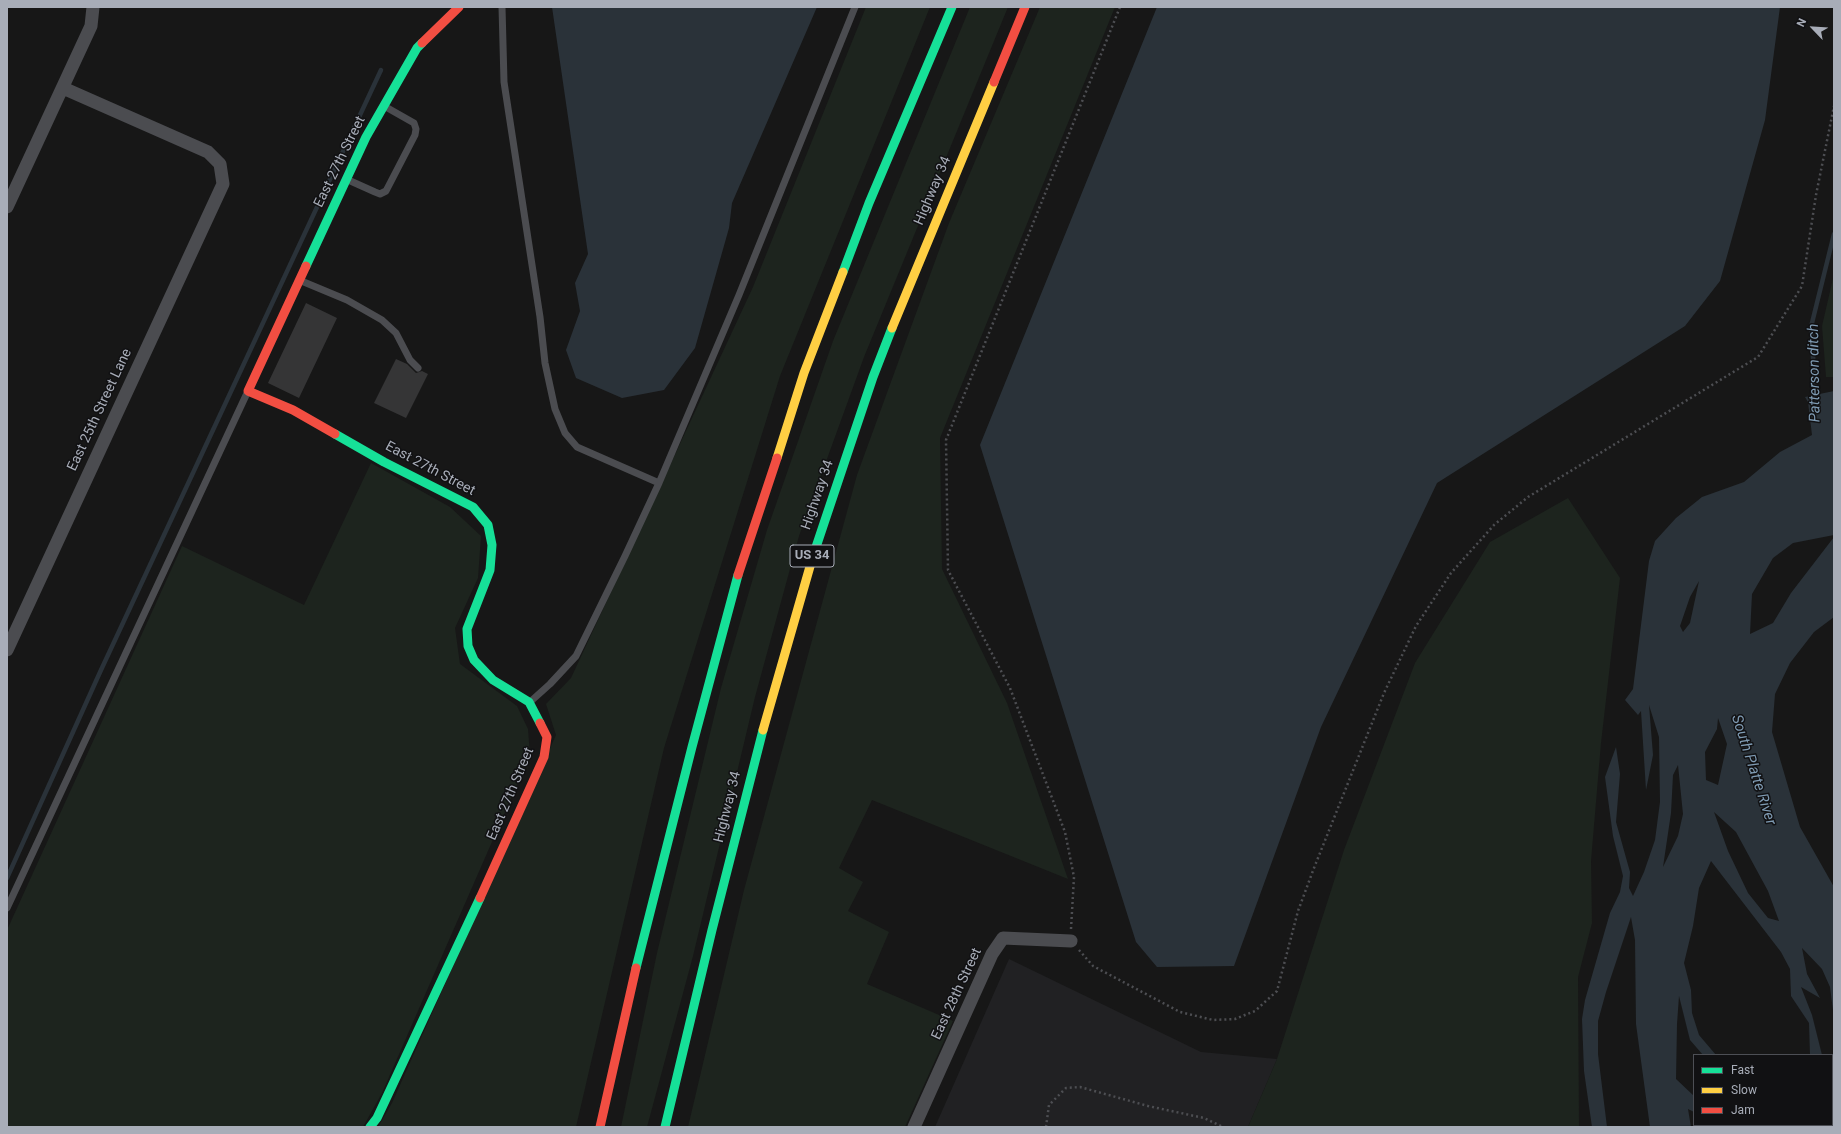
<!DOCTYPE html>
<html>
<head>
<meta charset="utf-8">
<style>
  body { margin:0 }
  #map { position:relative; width:1841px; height:1134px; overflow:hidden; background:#171717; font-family:Roboto,sans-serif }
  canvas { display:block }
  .frame { position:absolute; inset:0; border:8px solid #a8adb8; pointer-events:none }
  .legend { position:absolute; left:1693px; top:1054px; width:140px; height:72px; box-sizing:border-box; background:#111113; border:1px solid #4d4f55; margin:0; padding:5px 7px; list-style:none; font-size:12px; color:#a8adb8 }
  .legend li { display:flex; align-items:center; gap:8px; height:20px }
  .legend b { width:20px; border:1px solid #4d4f55 }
  .north { position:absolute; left:1793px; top:8px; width:40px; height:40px; -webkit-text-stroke:3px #111113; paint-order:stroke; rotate:295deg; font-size:11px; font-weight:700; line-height:16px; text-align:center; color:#a8adb8 }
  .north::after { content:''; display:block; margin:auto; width:14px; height:18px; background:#a8adb8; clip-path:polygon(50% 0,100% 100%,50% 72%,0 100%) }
</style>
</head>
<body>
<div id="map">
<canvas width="1841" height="1134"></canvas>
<div class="frame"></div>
<ul class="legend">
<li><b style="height:5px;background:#16e098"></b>Fast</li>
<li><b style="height:5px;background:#ffcf43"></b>Slow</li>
<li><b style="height:5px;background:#f24e42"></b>Jam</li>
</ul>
<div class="north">N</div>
</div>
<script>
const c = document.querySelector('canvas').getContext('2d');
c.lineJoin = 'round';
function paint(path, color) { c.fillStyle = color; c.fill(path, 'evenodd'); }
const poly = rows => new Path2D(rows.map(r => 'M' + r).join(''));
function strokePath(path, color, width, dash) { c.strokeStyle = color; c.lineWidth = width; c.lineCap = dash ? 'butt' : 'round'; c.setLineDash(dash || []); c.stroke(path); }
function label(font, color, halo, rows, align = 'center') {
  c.font = font + ' Roboto,sans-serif'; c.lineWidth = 3; c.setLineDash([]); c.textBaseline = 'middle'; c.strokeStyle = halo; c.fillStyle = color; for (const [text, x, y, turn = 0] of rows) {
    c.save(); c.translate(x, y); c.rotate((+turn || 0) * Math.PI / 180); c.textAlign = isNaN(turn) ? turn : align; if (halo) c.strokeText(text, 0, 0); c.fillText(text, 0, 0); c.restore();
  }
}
paint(poly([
  [1009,959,1201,1052,1277,1059,1248,1127,935,1127]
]), '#212123');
paint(poly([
  [866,7,930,7,780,376,664,748,576,1127,378,1127,392,1103,556,735,546,704,571,678,753,287],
  [970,7,1008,7,864,357,799,536,755,697,693,956,647,1127,621,1127,657,953,721,688,767,530,833,341],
  [1040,7,1115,7,940,438,942,569,1007,703,1068,879,872,800,839,868,863,882,848,911,889,932,867,984,953,1021,905,1127,688,1127,744,890,857,475,949,223],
  [1834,274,1834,381,1833,377,1826,377,1822,326],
  [371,463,450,507,481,536,478,578,455,628,460,664,517,706,528,729,530,755,382,1093,363,1127,7,1127,7,930,182,546,304,605],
  [1568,498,1620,578,1601,743,1591,861,1592,923,1578,977,1579,1127,1248,1127,1277,1059,1344,850,1415,663,1490,542]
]), '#1d241e');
paint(poly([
  [552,7,817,7,732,203,729,228,695,348,664,390,622,398,576,378,566,350,580,311,575,283,588,254],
  [1157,7,1780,7,1765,120,1720,281,1685,326,1437,483,1321,727,1234,966,1157,967,1136,942,980,445],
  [1834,391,1834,535,1793,543,1773,558,1752,594,1750,634,1773,623,1791,593,1834,537,1834,617,1814,632,1790,663,1775,694,1772,732,1800,827,1834,887,1834,1018,1830,987,1822,969,1802,948,1807,974,1820,998,1801,987,1812,1015,1822,1055,1810,1055,1809,1023,1791,996,1790,969,1781,952,1711,861,1699,888,1693,926,1684,963,1691,990,1692,1013,1699,1035,1716,1055,1703,1055,1690,1040,1679,996,1677,1024,1676,1079,1694,1096,1694,1112,1688,1109,1691,1127,1650,1127,1636,1024,1635,940,1631,917,1606,992,1598,1021,1598,1054,1607,1127,1592,1127,1584,1071,1582,1019,1585,1000,1610,913,1620,892,1623,876,1613,836,1605,777,1616,747,1620,774,1616,822,1630,872,1629,888,1633,896,1644,872,1655,840,1660,802,1659,737,1649,705,1653,755,1646,790,1641,711,1638,715,1625,700,1633,689,1649,561,1655,541,1676,518,1702,497,1744,482,1780,452,1812,435,1808,402,1805,397],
  [1699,581,1690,623,1683,632,1680,626,1690,597],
  [1718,718,1727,744,1718,785,1706,780,1705,752,1717,729],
  [1678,765,1683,814,1678,836,1663,867,1671,813,1673,775],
  [1714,812,1736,832,1768,891,1779,921,1768,918,1748,893,1728,851]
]), '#2a3239');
strokePath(poly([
  [1816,400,1811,327,1834,234],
  [7,878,101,670,381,70]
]), '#2a3239', 4.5);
paint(poly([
  [306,303,337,318,299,398,268,383],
  [396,359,407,364,416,373,422,371,428,374,406,418,374,403]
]), '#353536');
strokePath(poly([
  [1071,929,1074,877,1065,832,1010,688,948,570,946,440,1120,7],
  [1079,950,1093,966,1180,1012,1213,1020,1235,1019,1255,1011,1277,991,1298,911,1314,868,1384,693,1416,626,1451,573,1494,525,1528,497,1758,357,1802,286,1816,195,1834,106],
  [1046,1127,1049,1105,1066,1088,1080,1087,1148,1106,1204,1118,1223,1127]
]), '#4d4e52', 2.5, [2, 3]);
strokePath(poly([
  [502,7,504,82,540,317,545,363,555,409,565,433,577,447,659,483],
  [346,179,375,192,380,194,386,191,415,135,416,129,414,123,384,106],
  [299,280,347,300,382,320,396,333,410,360,418,368],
  [530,702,550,684,576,656,625,556,659,483,739,295,855,7],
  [7,908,248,391]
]), '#4b4c50', 7);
strokePath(poly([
  [7,207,91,26,93,7],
  [7,650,223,184,220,164,208,152,63,88],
  [914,1127,992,954,1003,938,1071,941]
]), '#4b4c50', 13);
strokePath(poly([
  [306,266,366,137,417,48,422,43],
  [843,272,869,203,952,7],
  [335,434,384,462,473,507,488,525,492,545,490,570,467,629,468,646,474,660,493,680,529,702,540,723],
  [813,556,873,377,892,328],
  [636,968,692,747,738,575],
  [370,1127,377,1118,480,898],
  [665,1127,712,930,763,730]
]), '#16e098', 9);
strokePath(poly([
  [892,328,994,82],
  [777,458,804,373,843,272],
  [763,730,813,556]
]), '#ffcf43', 9);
strokePath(poly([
  [422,43,459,7],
  [994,82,1025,7],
  [306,266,248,391,293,410,335,434],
  [738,575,777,458],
  [480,898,544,757,547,737,540,723],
  [600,1127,636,968]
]), '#f24e42', 9);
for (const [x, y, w] of [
  [812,556,44]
]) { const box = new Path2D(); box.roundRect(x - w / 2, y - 11, w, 22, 3); c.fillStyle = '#111113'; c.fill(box); strokePath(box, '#a8adb8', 1); }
label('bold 13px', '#a8adb8', null, [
  ["US 34",812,556]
]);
label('14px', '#a8adb8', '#111113', [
  ["East 27th Street",340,162,-64],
  ["Highway 34",933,191,-67],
  ["East 25th Street Lane",100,410,-65],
  ["East 27th Street",430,469,28],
  ["Highway 34",818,495,-71],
  ["East 27th Street",511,794,-67],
  ["Highway 34",728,807,-76],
  ["East 28th Street",957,994,-65]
]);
label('italic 15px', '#7f9bb3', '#111113', [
  ["Patterson ditch",1815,373,-91],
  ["South Platte River",1753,770,72]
]);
</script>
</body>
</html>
